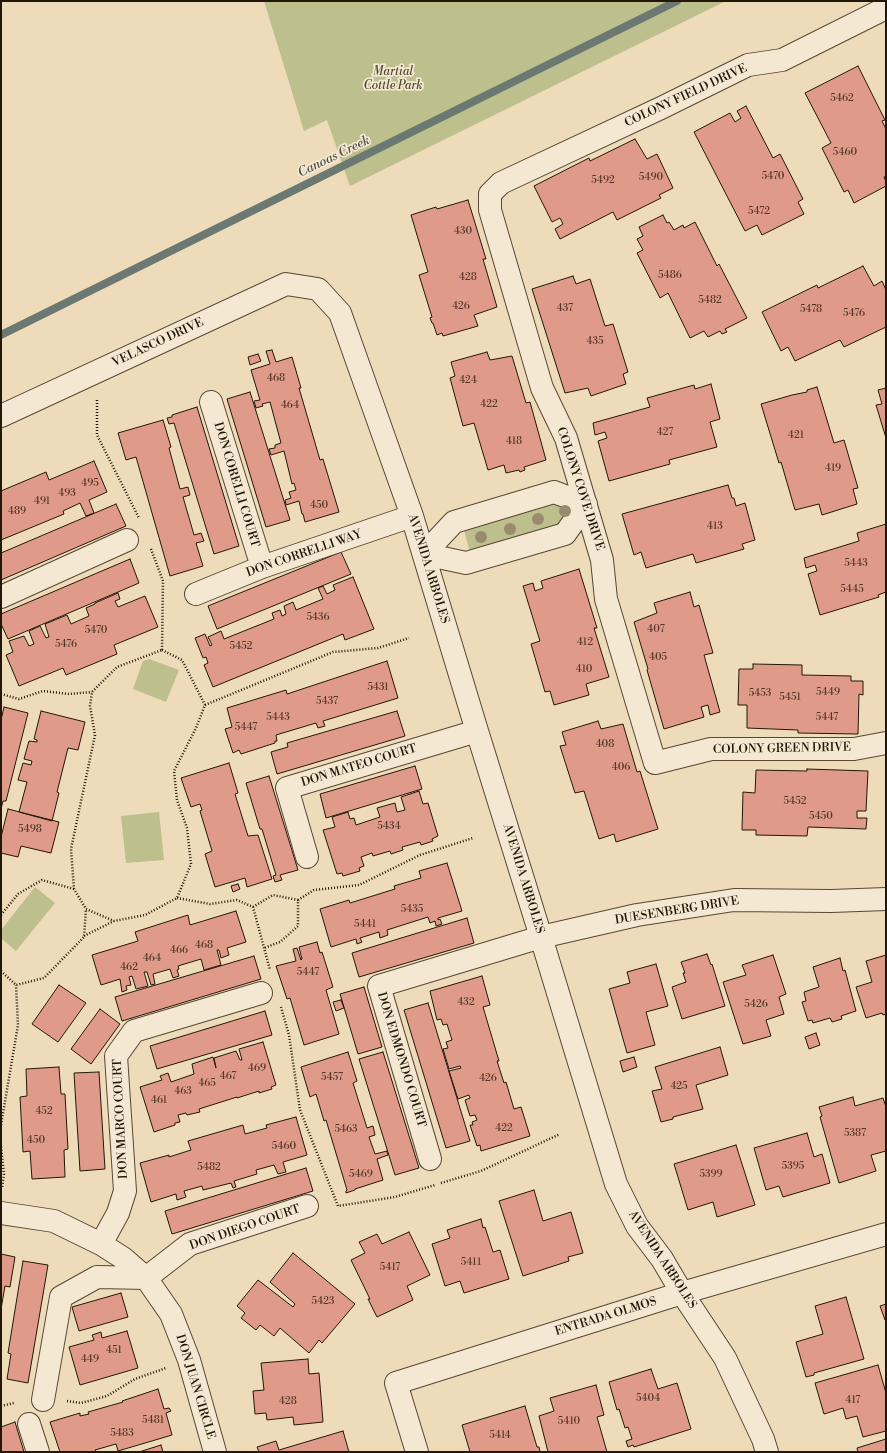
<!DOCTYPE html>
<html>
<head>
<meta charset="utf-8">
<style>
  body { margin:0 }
  #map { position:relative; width:887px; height:1453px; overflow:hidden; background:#eedbba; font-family:"Libre Bodoni",serif }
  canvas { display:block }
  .frame { position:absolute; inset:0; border:2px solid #231707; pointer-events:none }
</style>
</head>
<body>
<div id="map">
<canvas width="887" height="1453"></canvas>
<div class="frame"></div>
</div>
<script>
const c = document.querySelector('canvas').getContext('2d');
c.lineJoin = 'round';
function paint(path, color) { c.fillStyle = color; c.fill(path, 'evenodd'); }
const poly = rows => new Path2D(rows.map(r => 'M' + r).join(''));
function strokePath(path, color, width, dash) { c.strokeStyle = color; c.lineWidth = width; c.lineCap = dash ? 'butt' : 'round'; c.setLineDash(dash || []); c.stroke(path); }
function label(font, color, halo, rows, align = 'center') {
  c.font = font + ' "Libre Bodoni",serif'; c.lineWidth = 3.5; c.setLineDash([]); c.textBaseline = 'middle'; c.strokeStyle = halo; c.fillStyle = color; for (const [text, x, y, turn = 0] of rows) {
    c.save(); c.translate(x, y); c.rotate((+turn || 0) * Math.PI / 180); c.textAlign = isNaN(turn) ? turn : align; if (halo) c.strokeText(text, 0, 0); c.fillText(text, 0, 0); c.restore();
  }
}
paint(poly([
  [264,1,726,1,350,186,327,120,304,131],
  [559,502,577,507,567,523,471,556,463,526],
  [149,659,179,670,166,702,133,689,143,661],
  [159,812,164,860,126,863,121,816],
  [35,887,55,903,16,951,1,938,1,930]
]), '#bdbf8c');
strokePath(poly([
  [1,335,677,1]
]), '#6c7872', 8);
const building = poly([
  [858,66,885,120,882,121,886,129,886,176,884,177,886,182,886,186,854,203,848,190,844,192,822,148,831,143,805,93,858,66],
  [746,106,773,158,780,154,803,199,798,202,804,214,762,235,757,225,745,231,694,132,730,113,735,122,741,118,737,111,746,106],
  [635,139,647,159,657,154,673,188,659,195,661,198,617,220,613,212,560,239,555,229,563,224,560,218,552,222,534,186,589,158,590,161,635,139],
  [468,200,486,259,483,259,497,307,474,315,478,326,443,336,442,333,437,335,433,323,432,323,430,318,432,317,419,275,428,272,411,215,436,207,437,209,468,200],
  [663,215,667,223,669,222,674,230,683,225,684,228,695,222,717,266,719,264,747,318,725,329,727,332,722,334,720,331,708,337,704,331,690,338,668,293,660,298,637,253,643,250,637,239,643,236,639,227,663,215],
  [863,266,874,286,882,281,886,290,886,327,844,347,840,340,795,361,788,347,781,351,762,312,817,285,818,288,863,266],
  [573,276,576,284,590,279,605,326,613,324,628,372,623,374,626,384,591,396,588,388,565,393,532,289,573,276],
  [272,350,276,362,292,357,301,388,299,388,320,460,323,459,339,512,305,522,303,514,302,514,299,501,286,505,285,500,291,498,289,492,296,490,294,483,292,484,284,451,271,455,269,449,275,448,275,445,281,443,270,402,262,404,263,406,256,408,254,401,260,400,251,370,270,364,266,351,272,350],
  [487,352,490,360,512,356,526,403,530,402,546,460,524,467,525,470,520,472,519,470,506,473,504,465,488,470,474,423,463,426,450,378,455,376,451,362,487,352],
  [258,354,261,361,250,365,248,357,258,354],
  [711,384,720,419,710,422,717,447,669,460,670,464,609,481,598,441,607,438,605,432,595,435,593,423,650,407,647,398,694,385,695,389,711,384],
  [817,387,834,443,844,440,858,488,853,489,857,504,822,515,819,504,795,510,781,462,779,463,761,404,792,395,807,392,807,390,817,387],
  [886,388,886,438,876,405,882,404,878,390,886,388],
  [250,392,290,520,266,527,227,399,250,392],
  [197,407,239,546,214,554,174,423,169,424,167,418,172,417,172,415,197,407],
  [163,420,171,447,169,448,180,489,188,487,190,495,183,497,194,535,201,533,204,541,196,543,203,566,170,576,136,457,126,460,118,433,163,420],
  [94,461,107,492,89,500,94,513,86,516,80,503,63,511,64,514,1,540,1,491,46,472,49,480,94,461],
  [728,485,732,498,734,498,736,506,745,503,755,540,742,544,744,549,696,563,693,554,646,568,641,552,634,555,622,514,728,485],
  [116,504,126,526,1,580,1,553,116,504],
  [886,524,886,592,878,595,879,597,820,615,808,574,817,571,815,565,806,568,804,558,859,541,857,533,886,524],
  [341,552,351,574,217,629,208,606,341,552],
  [130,559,139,583,8,639,1,624,1,614,130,559],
  [579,569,597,628,594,628,609,677,586,684,589,695,554,705,550,691,545,692,531,644,540,641,523,586,533,583,535,591,543,588,541,581,579,569],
  [353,577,374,629,345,640,343,634,213,687,204,665,208,663,206,657,203,658,195,638,205,634,210,646,212,645,208,637,221,631,224,639,274,619,272,613,280,610,282,616,286,614,284,606,293,602,296,610,323,599,318,588,323,586,327,594,335,590,333,585,353,577],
  [690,592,694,607,699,605,713,653,704,655,720,712,710,715,708,705,701,707,704,717,664,729,647,670,648,669,634,622,657,613,654,603,690,592],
  [118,593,120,599,115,601,118,607,145,596,158,627,114,645,117,654,66,675,63,668,19,686,6,655,13,652,9,641,24,636,29,646,34,644,29,631,40,626,46,638,49,637,45,624,67,615,71,624,89,616,86,608,95,604,95,603,118,593],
  [387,661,398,698,323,721,325,726,318,728,316,723,276,735,277,741,275,741,275,743,241,754,239,750,233,753,225,729,232,727,227,708,286,690,287,694,387,661],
  [753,664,802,665,802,675,851,676,851,681,863,681,863,695,859,694,858,734,798,733,798,730,747,728,747,705,738,705,739,669,753,669,753,664],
  [4,707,28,713,6,801,3,801,1,809,1,720,4,707],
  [41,711,85,722,78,750,68,748,57,792,59,793,52,821,19,812,27,782,18,780,23,763,31,765,32,761,24,759,29,741,37,742,37,740,34,739,41,711],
  [397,711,405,736,277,774,271,752,288,747,287,743,397,711],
  [598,721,601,729,623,724,637,772,640,771,658,829,616,842,614,834,599,839,584,791,575,793,560,746,566,745,562,732,598,721],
  [229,763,238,793,235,794,248,836,258,835,272,879,247,887,245,878,215,887,205,854,212,851,200,811,202,810,200,804,191,807,181,778,229,763],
  [415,766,422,789,326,818,320,794,415,766],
  [807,769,868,771,866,811,857,811,857,818,867,818,866,829,808,827,807,836,756,835,756,830,742,830,743,792,755,793,756,770,807,771,807,769],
  [269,776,298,870,280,875,282,880,275,882,273,876,276,875,262,829,260,829,246,783,269,776],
  [419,791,423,804,428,803,438,836,432,839,433,841,421,845,420,842,402,847,403,850,391,854,390,851,373,856,372,853,361,857,364,866,359,868,360,871,343,876,342,873,337,874,323,830,335,827,332,817,348,812,350,819,354,818,356,825,380,817,377,808,395,803,397,812,405,810,401,797,419,791],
  [8,809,59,822,51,853,21,846,18,857,1,853,1,837,8,809],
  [447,863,462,911,438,918,438,920,440,919,442,924,436,926,435,921,430,923,428,917,387,930,388,935,380,938,379,932,360,938,362,942,357,944,356,939,331,947,320,909,349,900,350,903,395,889,394,886,421,878,419,871,447,863],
  [238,884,240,889,233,892,231,886,238,884],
  [236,911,246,942,227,948,229,955,221,958,219,950,217,950,221,965,204,970,201,959,178,966,179,969,177,970,179,976,173,978,170,969,153,974,155,984,151,985,147,972,144,972,148,986,136,989,132,976,129,977,131,985,126,986,127,990,122,992,120,979,101,985,92,955,138,941,135,932,188,915,190,925,236,911],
  [467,918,474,943,359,977,352,953,467,918],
  [317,942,320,953,322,952,333,987,326,990,339,1034,304,1045,290,998,287,999,276,966,296,961,293,949,297,948,301,960,302,959,299,947,317,942],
  [707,954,711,965,712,964,725,1006,682,1019,672,987,686,982,683,973,685,973,681,962,707,954],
  [773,955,786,994,779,997,784,1014,766,1020,771,1036,743,1044,723,982,746,975,742,965,773,955],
  [886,955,886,1014,883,1015,882,1013,866,1018,856,987,872,982,866,961,886,955],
  [254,956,261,979,122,1021,115,997,254,956],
  [840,958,843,971,845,970,856,1011,841,1016,842,1019,832,1022,830,1018,813,1023,812,1020,808,1021,802,1002,806,1001,804,992,819,987,813,967,840,958],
  [656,964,668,1006,646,1012,655,1045,627,1053,609,989,630,983,627,972,656,964],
  [482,976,490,1005,483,1007,499,1061,497,1061,504,1083,506,1082,514,1109,521,1107,530,1136,481,1151,480,1145,477,1146,470,1125,473,1125,472,1122,477,1120,475,1115,470,1116,465,1100,470,1098,469,1095,458,1099,449,1071,461,1068,460,1066,449,1069,443,1049,448,1048,446,1042,452,1040,447,1024,443,1025,441,1019,437,1020,430,991,434,990,482,976],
  [59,985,86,1003,58,1042,32,1024,59,985],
  [364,987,382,1047,358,1054,340,994,364,987],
  [341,1000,344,1008,336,1011,333,1002,341,1000],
  [428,1003,470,1141,446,1148,404,1010,428,1003],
  [100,1009,120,1024,91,1064,71,1049,100,1009],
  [265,1011,272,1035,157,1069,150,1046,265,1011],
  [816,1033,820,1045,809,1049,805,1037,816,1033],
  [263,1042,276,1085,271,1087,272,1089,259,1093,259,1091,237,1098,237,1097,199,1109,200,1112,187,1115,186,1113,178,1115,180,1122,175,1123,175,1125,154,1132,140,1087,162,1080,160,1076,168,1073,171,1082,194,1074,192,1064,213,1057,216,1068,214,1058,236,1051,240,1060,242,1060,239,1049,263,1042],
  [720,1047,728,1075,696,1085,703,1109,673,1117,673,1119,661,1122,652,1091,662,1089,655,1067,720,1047],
  [348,1052,357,1081,353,1083,367,1128,373,1126,375,1135,369,1137,375,1154,387,1151,388,1155,377,1159,383,1180,355,1189,355,1190,346,1193,346,1191,347,1190,326,1120,324,1121,316,1094,310,1097,301,1067,348,1052],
  [383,1052,419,1168,395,1175,359,1059,383,1052],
  [634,1057,637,1067,623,1072,620,1061,634,1057],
  [59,1067,61,1094,65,1094,68,1149,64,1150,65,1177,32,1179,30,1151,23,1152,20,1097,27,1096,26,1069,59,1067],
  [99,1072,105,1169,80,1171,74,1073,99,1072],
  [853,1097,855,1106,883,1098,886,1107,886,1151,871,1155,876,1171,839,1183,820,1117,822,1116,819,1107,853,1097],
  [296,1117,307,1155,283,1162,286,1172,278,1174,274,1165,256,1170,257,1174,234,1181,236,1187,233,1188,231,1183,203,1190,202,1186,184,1191,186,1197,177,1200,176,1194,151,1202,140,1163,169,1155,169,1157,191,1150,188,1141,243,1125,245,1134,267,1128,266,1125,296,1117],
  [807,1133,814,1157,822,1154,830,1183,783,1197,779,1186,766,1190,754,1148,807,1133],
  [736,1145,755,1205,717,1217,713,1202,688,1210,674,1164,736,1145],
  [306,1168,313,1191,172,1234,165,1211,306,1168],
  [534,1190,543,1221,571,1212,583,1253,568,1257,569,1261,523,1276,499,1201,534,1190],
  [481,1219,483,1228,485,1227,493,1252,500,1250,509,1279,464,1293,460,1281,445,1286,432,1244,450,1238,447,1230,481,1219],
  [409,1232,430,1275,407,1286,413,1300,377,1317,368,1299,370,1299,351,1260,365,1253,359,1242,377,1234,382,1244,409,1232],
  [293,1253,355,1304,322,1343,319,1340,309,1353,280,1328,274,1336,260,1325,256,1330,241,1318,245,1313,237,1306,258,1280,293,1307,295,1304,270,1282,293,1253],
  [1,1254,15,1257,10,1287,5,1286,1,1309,1,1254],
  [23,1261,48,1265,28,1383,7,1379,11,1354,8,1353,23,1261],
  [121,1293,128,1317,79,1331,72,1307,121,1293],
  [846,1297,864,1359,814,1373,814,1375,806,1377,796,1342,823,1334,815,1306,846,1297],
  [886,1304,886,1319,885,1320,880,1306,886,1304],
  [127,1331,138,1368,80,1385,69,1347,94,1340,92,1335,101,1332,102,1338,127,1331],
  [308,1359,309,1374,319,1373,323,1422,294,1425,293,1417,267,1420,266,1413,255,1414,253,1391,264,1390,261,1363,308,1359],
  [878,1365,886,1393,886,1431,863,1437,857,1416,846,1419,843,1408,824,1414,815,1383,878,1365],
  [651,1369,658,1389,677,1383,691,1429,634,1447,633,1445,628,1447,626,1441,632,1439,628,1427,625,1428,619,1409,617,1410,609,1382,651,1369],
  [596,1385,604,1415,597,1417,607,1452,548,1452,539,1416,554,1411,550,1398,596,1385],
  [158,1389,164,1409,169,1408,171,1411,166,1413,172,1435,118,1451,116,1444,95,1450,96,1452,60,1452,50,1422,80,1413,80,1416,89,1414,88,1412,123,1402,122,1401,158,1389],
  [525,1406,537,1447,539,1447,540,1452,470,1452,462,1425,525,1406],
  [15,1422,24,1452,1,1452,1,1427,15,1422],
  [343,1431,349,1452,259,1452,257,1447,276,1441,279,1450,343,1431],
  [886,1439,886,1452,858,1452,857,1448,886,1439],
  [161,1445,163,1452,139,1452,161,1445]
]);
paint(building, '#e09a8a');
strokePath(building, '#231707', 1);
const minor = poly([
  [886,8,782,60,748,65,661,108,501,183,490,194,490,210,542,388,566,438,602,560,606,599,655,763,711,749,854,749,886,743],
  [211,402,262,567],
  [1,416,286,284,318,289,340,313,412,516,477,731,541,937,616,1184,637,1226,662,1259,682,1293,725,1358,763,1439,767,1452],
  [554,492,586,504,565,534,466,563,424,554,454,522,554,492],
  [196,594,262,567,412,516],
  [1,597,127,540],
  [307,857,287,788,477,731],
  [430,1159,379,986,541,937,637,915,734,900,831,901,886,899],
  [1,1213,54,1221,101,1244,123,1258,146,1278,171,1314,189,1360,215,1452],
  [101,1244,118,1213,125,1191,116,1056,134,1031,261,993],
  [43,1400,61,1297,97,1277,146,1278,190,1244,307,1206],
  [29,1424,38,1452],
  [417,1452,396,1383,682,1293,886,1234]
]);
strokePath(minor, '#564834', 24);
strokePath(poly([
  [97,400,97,435,139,518],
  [151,549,163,581,162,650],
  [162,650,182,660,205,705,196,728,174,771,177,800,187,828,191,864,177,898,145,915,114,921,86,909,74,889,71,849,95,735,90,706,92,692,117,667,162,650],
  [1,694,19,699,43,691,69,694,92,692],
  [205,705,333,652,378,648,409,638],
  [177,898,210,904,237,900,253,907,270,970],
  [298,900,314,890,359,885,420,855,473,838],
  [253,907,273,895,298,900,298,926,280,942,264,948],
  [1,915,18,894,42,880,74,889],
  [84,936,114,921],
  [1,971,16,985,44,978,84,937,86,909],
  [281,1007,289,1035,300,1110,338,1206,395,1197,435,1185],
  [1,1125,18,1025,16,985],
  [1,1147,4,1174,2,1188],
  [441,1183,481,1171,560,1134],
  [67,1401,81,1403,107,1396,135,1379,166,1368],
  [1,1406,14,1403]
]), '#231707', 2.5, [1, 2]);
strokePath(minor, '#f4e8d2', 22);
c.fillStyle = '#988b6e';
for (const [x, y] of [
  [565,511],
  [538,519],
  [510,529],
  [481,537]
]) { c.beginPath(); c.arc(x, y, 6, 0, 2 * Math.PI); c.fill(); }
label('10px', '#523828', null, [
  ["5462",842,99],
  ["5460",845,153],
  ["5470",773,177],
  ["5490",651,178],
  ["5492",603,181],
  ["5472",759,212],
  ["430",463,232],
  ["5486",670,276],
  ["428",468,278],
  ["5482",710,301],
  ["426",461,307],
  ["437",565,309],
  ["5478",811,310],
  ["5476",854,314],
  ["435",595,342],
  ["468",276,379],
  ["424",468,381],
  ["422",489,405],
  ["464",290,406],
  ["427",665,433],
  ["421",796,436],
  ["418",514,442],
  ["419",833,469],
  ["495",90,484],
  ["493",67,494],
  ["491",42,502],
  ["450",319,506],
  ["489",17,512],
  ["413",715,527],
  ["5443",856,564],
  ["5445",852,590],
  ["5436",318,618],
  ["407",656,630],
  ["5470",96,631],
  ["412",585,643],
  ["5476",66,645],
  ["5452",241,647],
  ["405",658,658],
  ["410",584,670],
  ["5431",378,688],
  ["5449",828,693],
  ["5453",760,694],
  ["5451",790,698],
  ["5437",327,702],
  ["5443",278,718],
  ["5447",827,718],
  ["5447",246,728],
  ["408",605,745],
  ["406",621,768],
  ["5452",795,802],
  ["5450",821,817],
  ["5434",389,827],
  ["5498",30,830],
  ["5435",412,910],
  ["5441",365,925],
  ["468",204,946],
  ["466",179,951],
  ["464",152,959],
  ["462",129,968],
  ["5447",308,973],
  ["432",466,1003],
  ["5426",756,1005],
  ["469",257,1069],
  ["467",228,1077],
  ["5457",332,1078],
  ["426",488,1079],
  ["465",207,1084],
  ["425",679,1087],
  ["463",183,1092],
  ["461",159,1101],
  ["452",44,1112],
  ["422",504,1129],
  ["5463",346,1130],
  ["5387",855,1134],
  ["450",36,1141],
  ["5460",284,1147],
  ["5395",793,1167],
  ["5482",209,1168],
  ["5469",361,1175],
  ["5399",711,1175],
  ["5411",471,1263],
  ["5417",390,1268],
  ["5423",323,1302],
  ["451",114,1351],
  ["449",90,1360],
  ["5404",648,1399],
  ["417",853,1401],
  ["428",288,1402],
  ["5481",153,1421],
  ["5410",569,1422],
  ["5483",122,1434],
  ["5414",500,1436]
]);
label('italic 12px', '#51492f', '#f4e8d2', [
  ["Martial",393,72],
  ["Cottle Park",393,86]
]);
label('12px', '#231707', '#f4e8d2', [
  ["COLONY FIELD DRIVE",686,96,-25],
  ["VELASCO DRIVE",158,343,-25],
  ["DON CORELLI COURT",236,485,73],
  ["COLONY COVE DRIVE",580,489,72],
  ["DON CORRELLI WAY",304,554,-19],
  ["AVENIDA ARBOLES",428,569,73],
  ["COLONY GREEN DRIVE",782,749,-1],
  ["DON MATEO COURT",359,766,-17],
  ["AVENIDA ARBOLES",523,879,73],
  ["DUESENBERG DRIVE",677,911,-9],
  ["DON EDMONDO COURT",401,1060,73],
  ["DON MARCO COURT",121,1119,-93],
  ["DON DIEGO COURT",245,1228,-19],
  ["AVENIDA ARBOLES",662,1260,57],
  ["ENTRADA OLMOS",606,1317,-17],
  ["DON JUAN CIRCLE",195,1387,73]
]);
label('italic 13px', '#4d5045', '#f4e8d2', [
  ["Canoas Creek",334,157,-26]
]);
</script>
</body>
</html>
